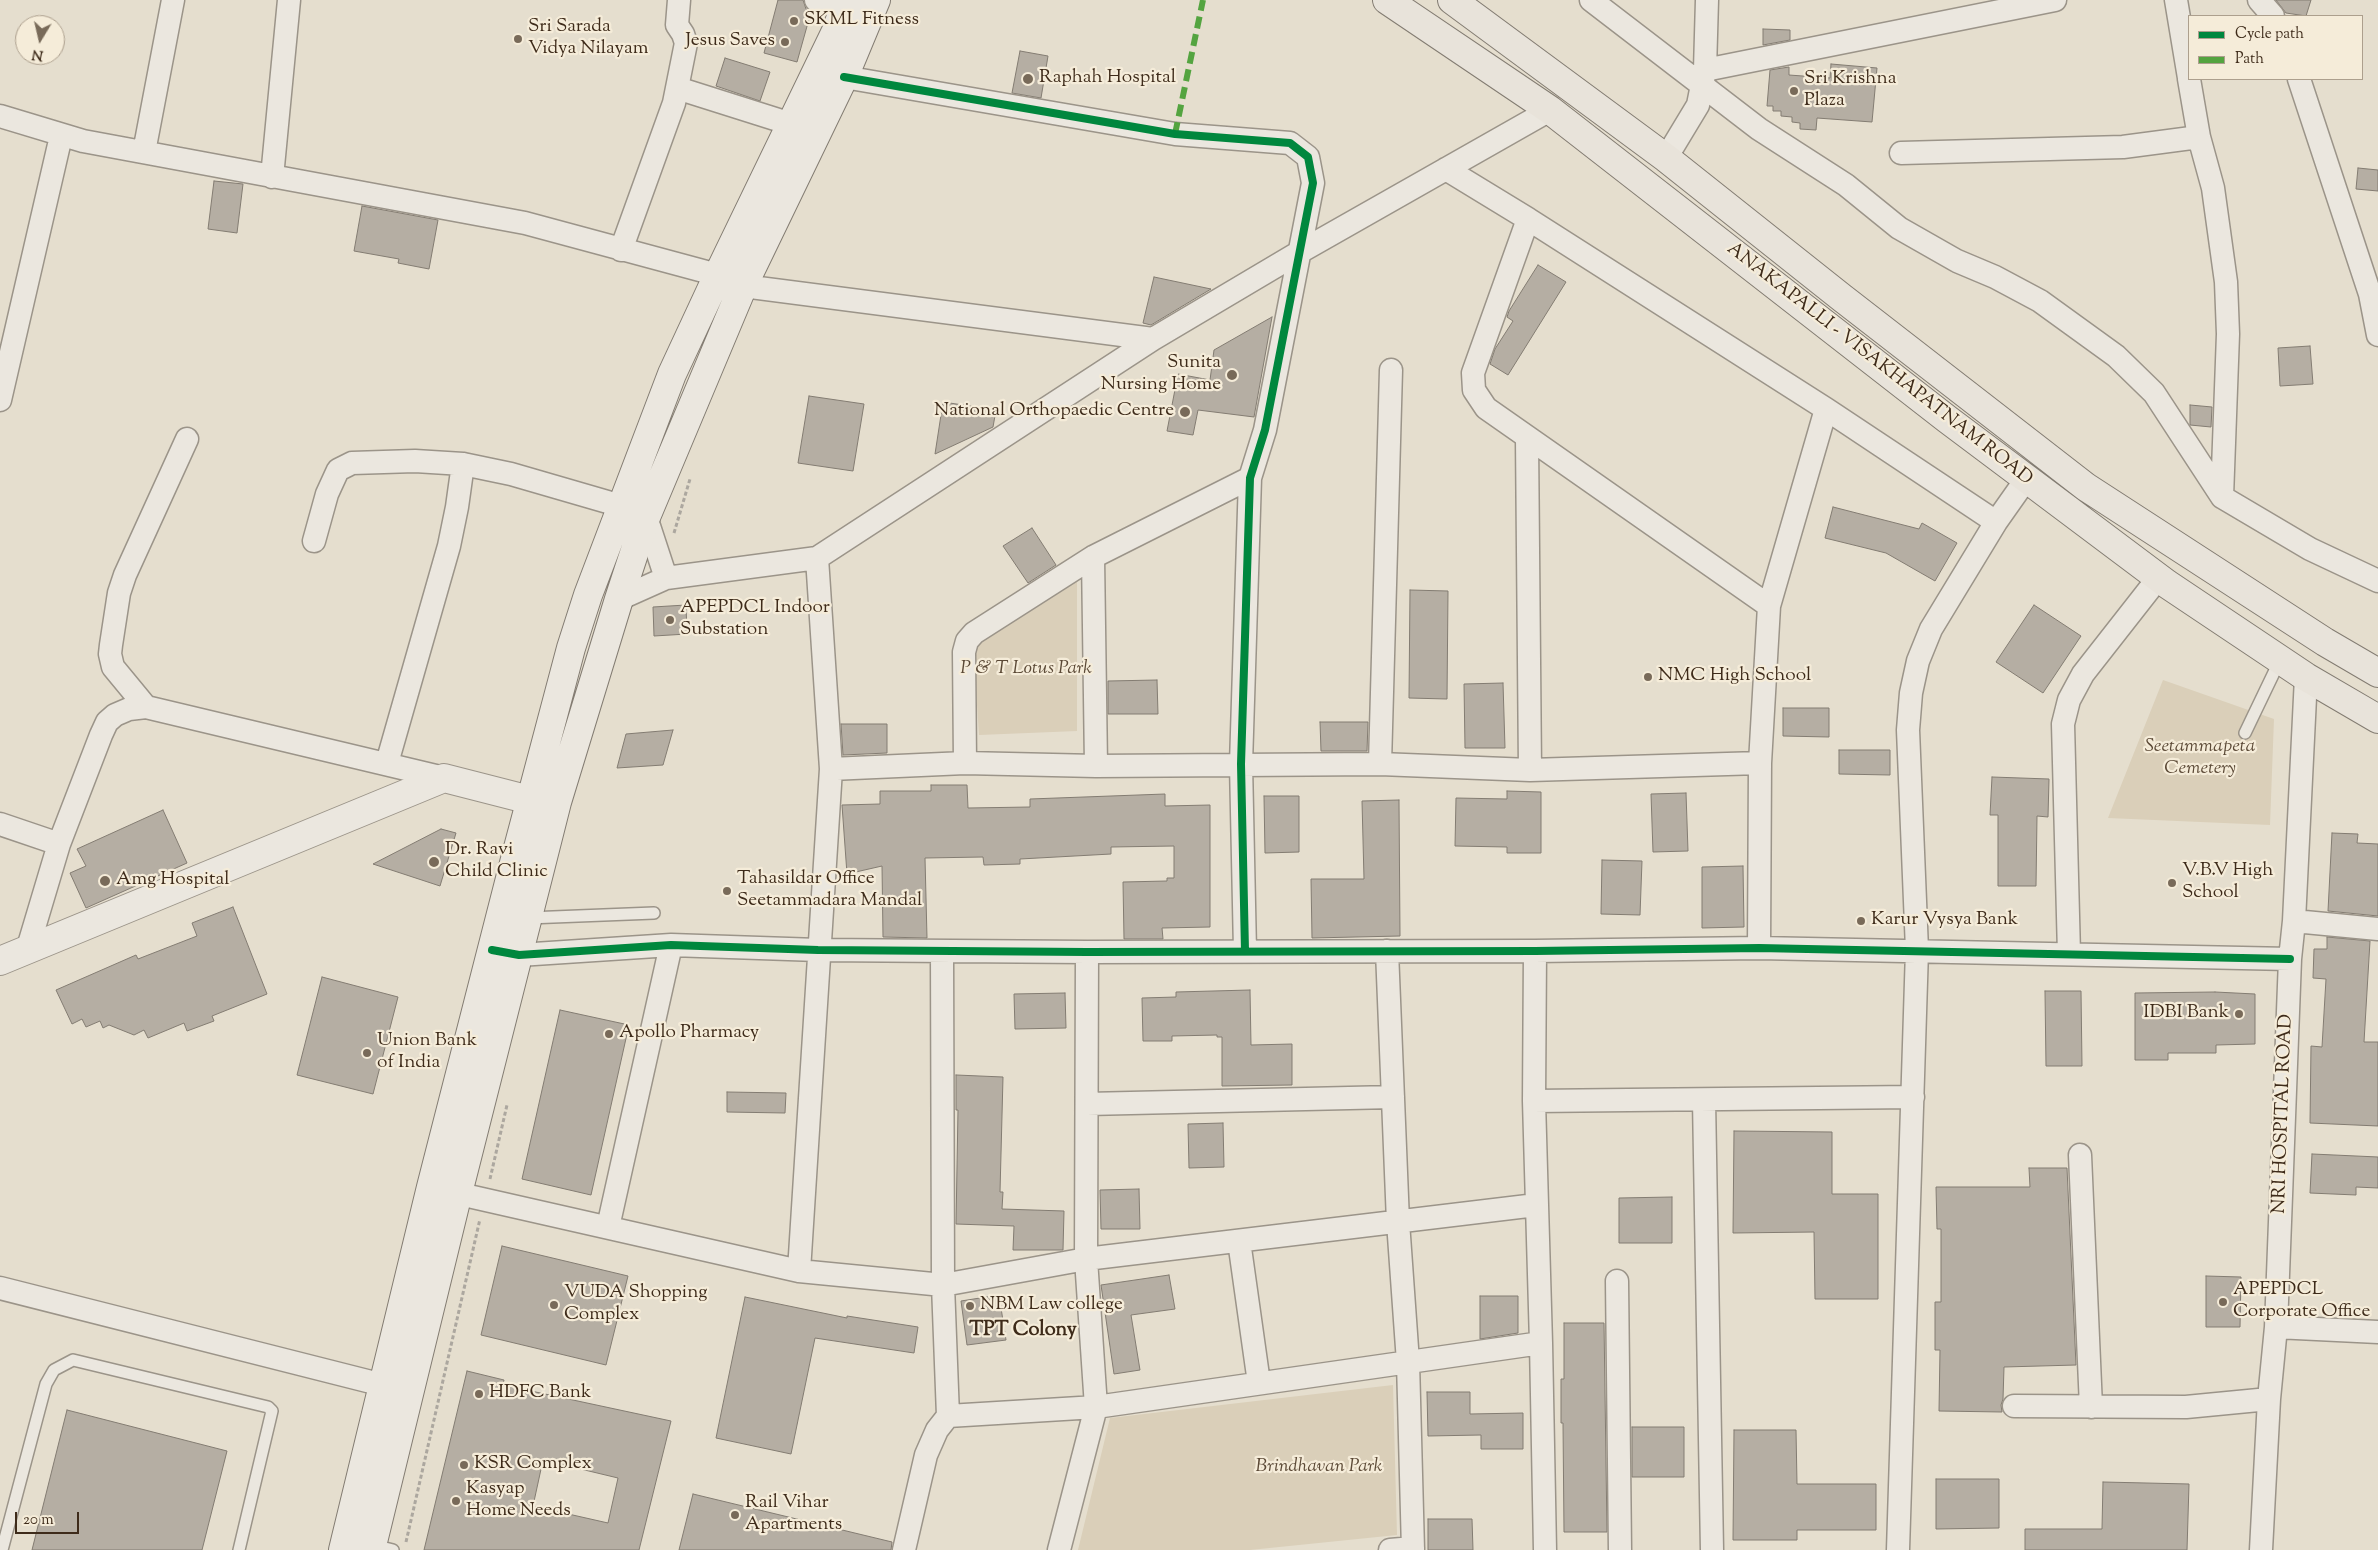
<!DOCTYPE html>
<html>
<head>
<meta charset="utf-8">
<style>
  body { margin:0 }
  #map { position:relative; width:2378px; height:1550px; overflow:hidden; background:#e5dece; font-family:"Sorts Mill Goudy",serif }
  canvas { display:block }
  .legend { position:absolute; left:2188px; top:15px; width:175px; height:65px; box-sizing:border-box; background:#f5ecd9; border:1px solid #ac9f8d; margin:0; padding:6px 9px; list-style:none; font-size:15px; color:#3e2b1a }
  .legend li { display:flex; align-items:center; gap:10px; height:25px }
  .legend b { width:25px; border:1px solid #ac9f8d }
  .north { position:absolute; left:15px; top:15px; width:50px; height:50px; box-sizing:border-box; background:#f5ecd9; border:1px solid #ac9f8d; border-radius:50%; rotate:189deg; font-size:14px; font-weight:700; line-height:20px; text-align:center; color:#3e2b1a }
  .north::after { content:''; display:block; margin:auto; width:18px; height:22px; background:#786a59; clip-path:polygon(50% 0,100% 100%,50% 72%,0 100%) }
  .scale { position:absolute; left:15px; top:1512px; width:64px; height:22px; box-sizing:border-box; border:2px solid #3e2b1a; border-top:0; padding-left:6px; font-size:15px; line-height:18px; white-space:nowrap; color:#3e2b1a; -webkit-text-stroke:4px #f5ecd9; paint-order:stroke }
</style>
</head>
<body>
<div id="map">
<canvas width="2378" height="1550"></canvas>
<ul class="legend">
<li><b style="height:6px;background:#00873e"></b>Cycle path</li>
<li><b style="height:6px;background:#54a440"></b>Path</li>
</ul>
<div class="north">N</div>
<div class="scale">20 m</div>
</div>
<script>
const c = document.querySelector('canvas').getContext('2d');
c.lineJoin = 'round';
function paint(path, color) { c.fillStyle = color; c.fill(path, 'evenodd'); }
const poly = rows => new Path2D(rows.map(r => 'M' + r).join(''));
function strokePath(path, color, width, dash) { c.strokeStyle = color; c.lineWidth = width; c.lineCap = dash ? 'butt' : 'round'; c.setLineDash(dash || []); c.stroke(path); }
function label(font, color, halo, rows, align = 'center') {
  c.font = font + ' "Sorts Mill Goudy",serif'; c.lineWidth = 4.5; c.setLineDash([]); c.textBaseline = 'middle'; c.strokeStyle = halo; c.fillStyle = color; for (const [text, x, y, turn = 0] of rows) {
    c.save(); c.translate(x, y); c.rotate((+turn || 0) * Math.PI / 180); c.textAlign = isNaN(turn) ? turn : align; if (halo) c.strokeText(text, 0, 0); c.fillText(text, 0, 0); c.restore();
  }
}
paint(poly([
  [1077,577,1077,731,979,735,973,643],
  [2163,680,2274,719,2270,825,2108,818],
  [1393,1385,1397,1535,1250,1550,1078,1550,1110,1418]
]), '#dacfb9');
const building = poly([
  [778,0,803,0,806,9,811,12,797,62,764,53,778,0],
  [2276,0,2311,0,2306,16,2286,13,2276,0],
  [1763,29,1790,30,1790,40,1763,45,1763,29],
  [1020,51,1048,56,1041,98,1012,93,1020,51],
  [725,58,770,72,760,101,716,86,725,58],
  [1831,64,1877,68,1872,122,1817,118,1816,130,1800,129,1800,123,1792,122,1792,117,1781,116,1781,111,1773,111,1773,106,1767,106,1770,70,1789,67,1789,75,1830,78,1831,64],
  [2358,168,2378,170,2378,191,2356,189,2358,168],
  [214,181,243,184,237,233,208,229,214,181],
  [362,206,438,220,429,269,398,263,399,259,354,251,362,206],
  [1538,265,1566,282,1508,375,1490,364,1495,349,1513,321,1507,317,1509,311,1538,265],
  [1154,277,1211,289,1151,325,1143,323,1154,277],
  [1272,317,1254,417,1198,410,1193,435,1167,431,1178,374,1210,380,1214,350,1272,317],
  [2310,346,2313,384,2280,386,2278,348,2310,346],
  [809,396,864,404,853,471,798,463,809,396],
  [943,402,996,410,993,427,935,454,943,402],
  [2190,405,2212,407,2211,427,2190,425,2190,405],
  [1833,507,1919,529,1922,523,1957,543,1935,581,1886,553,1825,538,1833,507],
  [1032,528,1056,565,1028,583,1003,546,1032,528],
  [1410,590,1448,591,1447,699,1409,698,1410,590],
  [686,605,687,634,654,636,653,607,686,605],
  [2034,605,2081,636,2043,693,1996,662,2034,605],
  [1157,680,1158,714,1108,714,1108,681,1157,680],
  [1503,683,1505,748,1465,748,1464,684,1503,683],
  [1783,708,1829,708,1829,737,1783,736,1783,708],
  [1320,722,1368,722,1367,751,1321,751,1320,722],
  [841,724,887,724,887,753,843,755,841,724],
  [673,730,663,765,617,768,626,734,673,730],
  [1839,750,1890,750,1890,775,1839,774,1839,750],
  [1992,777,2049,779,2048,817,2037,816,2036,886,1998,886,1998,815,1990,815,1992,777],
  [931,785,967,785,968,808,1030,807,1030,799,1165,794,1165,806,1210,805,1210,927,1162,928,1163,939,1124,939,1123,882,1167,881,1167,878,1174,878,1174,846,1111,847,1111,854,1020,859,1020,864,984,865,983,857,925,858,927,938,883,937,882,866,847,874,842,805,880,804,880,791,931,791,931,785],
  [1507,791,1541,792,1541,853,1507,853,1507,847,1455,846,1456,798,1507,799,1507,791],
  [1686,793,1688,851,1653,852,1651,794,1686,793],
  [1264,796,1299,796,1299,852,1265,853,1264,796],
  [1399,800,1400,936,1312,938,1311,879,1364,879,1362,801,1399,800],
  [163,810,187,863,86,908,70,873,86,866,77,849,163,810],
  [441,829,456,833,440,886,373,864,441,829],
  [2332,833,2358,834,2357,843,2378,844,2378,916,2328,911,2332,833],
  [1602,860,1642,861,1640,915,1601,914,1602,860],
  [1743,866,1744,927,1702,928,1702,867,1743,866],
  [233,907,267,994,212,1016,214,1021,187,1031,184,1023,148,1038,144,1030,134,1035,109,1025,103,1028,100,1021,86,1027,82,1019,72,1024,56,990,136,955,138,959,197,936,192,923,233,907],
  [2327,937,2370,941,2364,1042,2378,1042,2378,1126,2310,1123,2311,1046,2322,1047,2326,979,2313,978,2314,949,2327,949,2327,937],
  [322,977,398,997,373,1094,297,1075,322,977],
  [1250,990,1251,1045,1292,1044,1292,1085,1222,1086,1222,1037,1217,1037,1217,1035,1172,1036,1172,1041,1143,1041,1142,998,1176,997,1176,992,1250,990],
  [2045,991,2081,991,2082,1066,2046,1066,2045,991],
  [2215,992,2255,994,2255,1044,2216,1045,2216,1053,2168,1053,2168,1060,2135,1060,2135,993,2215,992],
  [1065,993,1066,1028,1015,1029,1014,994,1065,993],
  [560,1010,629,1025,591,1195,522,1179,560,1010],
  [956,1075,1003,1077,1000,1192,1003,1192,1002,1209,1064,1211,1063,1250,1013,1250,1014,1226,956,1224,958,1110,956,1110,956,1075],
  [727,1092,786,1093,785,1113,727,1112,727,1092],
  [1223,1123,1224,1167,1189,1168,1188,1124,1223,1123],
  [1734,1131,1832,1132,1832,1194,1878,1194,1878,1299,1815,1299,1814,1232,1733,1233,1734,1131],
  [2312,1154,2378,1157,2378,1188,2356,1187,2356,1195,2310,1193,2312,1154],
  [2029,1168,2067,1168,2076,1365,2004,1367,2003,1399,2001,1405,2002,1412,1939,1411,1940,1350,1935,1350,1935,1302,1941,1302,1941,1229,1937,1229,1936,1187,2030,1187,2029,1168],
  [1139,1189,1140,1229,1101,1229,1100,1190,1139,1189],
  [1672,1197,1672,1243,1619,1243,1619,1198,1672,1197],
  [502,1246,628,1276,606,1365,481,1335,502,1246],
  [1169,1275,1175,1309,1131,1315,1140,1370,1114,1374,1101,1285,1169,1275],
  [2206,1276,2241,1277,2240,1327,2206,1327,2206,1276],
  [999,1295,1006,1340,967,1345,961,1301,999,1295],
  [1480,1296,1518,1296,1518,1333,1480,1339,1480,1296],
  [745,1297,847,1318,847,1316,918,1327,914,1353,815,1338,791,1454,716,1438,745,1297],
  [1564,1323,1604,1323,1607,1532,1564,1532,1563,1423,1561,1423,1561,1379,1564,1379,1564,1323],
  [467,1371,504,1380,503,1385,671,1421,639,1550,424,1550,467,1371],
  [543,1460,618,1478,608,1523,533,1506,543,1460],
  [1427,1392,1470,1392,1470,1414,1523,1413,1523,1449,1481,1449,1481,1435,1428,1436,1427,1392],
  [67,1410,227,1451,202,1550,32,1550,67,1410],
  [1632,1427,1684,1427,1684,1477,1632,1477,1632,1427],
  [1734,1430,1796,1430,1797,1484,1876,1484,1876,1530,1797,1530,1797,1540,1733,1540,1734,1430],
  [1936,1479,1999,1479,1999,1528,1936,1529,1936,1479],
  [2103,1482,2189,1484,2187,1550,2025,1550,2025,1529,2102,1529,2103,1482],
  [693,1494,892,1542,891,1550,679,1550,693,1494],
  [1428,1519,1472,1519,1473,1550,1428,1550,1428,1519]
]);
paint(building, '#b5aea3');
strokePath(building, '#837c72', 1);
const service = poly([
  [2245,733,2280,660],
  [528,918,654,913],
  [373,1545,393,1550],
  [2,1550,46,1384,54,1370,73,1360,268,1407,272,1411,239,1550]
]);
const minor = poly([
  [816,0,861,12],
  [1591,0,1759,129,1846,185,1899,228,1957,261,1995,277,2040,301,2116,356,2154,393,2222,497,2310,549,2378,581],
  [2176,0,2189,78],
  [2259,0,2273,16],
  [1705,70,1707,0],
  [844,77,1175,134,1290,143,1308,157,1313,183,1265,430,1250,478,1241,764,1245,951],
  [2189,79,2199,137,2213,188,2226,282,2228,334,2222,497],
  [2299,79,2370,294,2378,335],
  [677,88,791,124],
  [0,116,83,141,525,223,718,275,743,286,1153,339],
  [144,152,173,0],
  [1901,153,2123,147,2199,137],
  [1666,158,1698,105,1705,70,2055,0],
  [1446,169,1528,219],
  [272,177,289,0],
  [621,250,674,103,686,43,683,34,677,25,679,0],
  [0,400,61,136],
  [1527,439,1530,770],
  [314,541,327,494,338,470,352,463,415,461,463,464,511,474,611,503,646,517,666,578],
  [1093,557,1096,766],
  [817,558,831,769],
  [619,599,666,578,817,558,1153,339,1298,253,1550,110],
  [1769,606,1486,408,1474,390,1473,373,1528,219,1826,409,1996,522],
  [146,707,113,667,110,654,111,645,119,593,125,575,187,439],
  [387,763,449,546,457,507,463,464],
  [965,763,964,652,967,641,974,633,1093,557,1250,478],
  [1760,763,1769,606,1826,409],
  [1380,764,1391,370],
  [0,824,59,844],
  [2294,921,2378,929],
  [27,951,59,844,101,735,107,722,115,715,129,709,146,707,444,778],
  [942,951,943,1285,948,1416,1096,1407,1541,1343],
  [1387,951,1398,1222,1408,1362,1413,1550],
  [1535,951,1534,1101,1541,1343,1545,1550],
  [502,952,519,955,671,945,818,950,1087,952,1535,951,1759,948,2290,959],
  [2069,954,2063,724,2069,700,2083,674,2159,577],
  [1704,1100,1712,1550],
  [1534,1101,1913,1097],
  [1087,1104,1393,1097],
  [2080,1155,2091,1407],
  [442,1190,799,1271,943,1285,1086,1259,1536,1205],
  [608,1227,671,945],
  [1239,1241,1259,1383],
  [799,1271,831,769,965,763,1096,766,1380,764,1530,770,1760,763,1759,948],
  [1617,1281,1620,1550],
  [0,1288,383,1385],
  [2276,1327,2378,1332],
  [2014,1406,2186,1407,2269,1399],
  [904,1550,926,1455,937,1430,948,1416],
  [1059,1550,1096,1407,1086,1259,1087,952],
  [1390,1550,1413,1548],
  [1898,1550,1917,950,1908,730,1911,693,1918,661,1931,629,1996,522,2027,478],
  [2261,1550,2269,1399,2276,1327,2290,959,2294,921,2306,677]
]);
const tertiary = poly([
  [0,961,444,778,530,800]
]);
const secondary = poly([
  [343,1550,431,1187,514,863,571,648,588,595,672,374,718,275,836,31,847,0],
  [371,1550,458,1193,557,802,619,599,646,517,743,286,844,77,876,0]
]);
const primary = poly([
  [1387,0,1550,110,1947,419,2167,584,2306,677,2378,719],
  [1452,0,1666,158,1841,297,2086,487,2325,642,2378,673]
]);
strokePath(service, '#9b9489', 14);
strokePath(minor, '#9b9489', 25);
strokePath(tertiary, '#9b9489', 30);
strokePath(secondary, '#837c72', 30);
strokePath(primary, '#837c72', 30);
strokePath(poly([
  [674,533,690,479],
  [490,1179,507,1105],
  [406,1542,480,1219]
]), '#aca79f', 3, [4, 2.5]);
strokePath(service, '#ebe7df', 11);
strokePath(minor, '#ebe7df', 22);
strokePath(tertiary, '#ebe7df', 28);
strokePath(secondary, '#ebe7df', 28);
strokePath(primary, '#e8e3da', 28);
strokePath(poly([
  [1175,134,1203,0]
]), '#54a440', 6, [12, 6]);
strokePath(poly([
  [844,77,1175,134,1290,143,1308,157,1313,183,1265,430,1250,478,1241,764,1245,951],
  [492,950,519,955,671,945,818,950,1087,952,1535,951,1759,948,2290,959]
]), '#00873e', 8);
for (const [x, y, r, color] of [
  [794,21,5,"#786a59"],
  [518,39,5,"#786a59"],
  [785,42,5,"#786a59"],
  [1028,79,6,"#786a59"],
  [1794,91,5,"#786a59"],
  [1232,375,6,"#786a59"],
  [1185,412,6,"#786a59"],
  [670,620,5,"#786a59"],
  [1648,677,5,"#786a59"],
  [434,862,6,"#786a59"],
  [105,881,6,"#786a59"],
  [2172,883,5,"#786a59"],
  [727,891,5,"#786a59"],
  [1861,921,5,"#786a59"],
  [2239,1014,5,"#786a59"],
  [609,1034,5,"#786a59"],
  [367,1053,5,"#786a59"],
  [2223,1302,5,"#786a59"],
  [554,1305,5,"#786a59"],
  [970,1306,5,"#786a59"],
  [479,1394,5,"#786a59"],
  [464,1465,5,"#786a59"],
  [456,1501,5,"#786a59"],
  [735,1515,5,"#786a59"]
]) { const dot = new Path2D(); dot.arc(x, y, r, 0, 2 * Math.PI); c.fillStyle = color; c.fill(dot); strokePath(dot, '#f5ecd9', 2); }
label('19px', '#3e2b1a', '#f5ecd9', [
  ["SKML Fitness",804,21],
  ["Sri Sarada",528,28],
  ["Vidya Nilayam",528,50],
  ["Jesus Saves",775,42,"right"],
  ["Raphah Hospital",1039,79],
  ["Sri Krishna",1804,80],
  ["Plaza",1804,102],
  ["Sunita",1221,364,"right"],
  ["Nursing Home",1221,386,"right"],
  ["National Orthopaedic Centre",1174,412,"right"],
  ["APEPDCL Indoor",680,609],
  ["Substation",680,631],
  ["NMC High School",1658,677],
  ["Dr. Ravi",445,851],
  ["Child Clinic",445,873],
  ["V.B.V High",2182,872],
  ["School",2182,894],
  ["Tahasildar Office",737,880],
  ["Seetammadara Mandal",737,902],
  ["Amg Hospital",116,881],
  ["Karur Vysya Bank",1871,921],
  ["IDBI Bank",2229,1014,"right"],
  ["Apollo Pharmacy",619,1034],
  ["Union Bank",377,1042],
  ["of India",377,1064],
  ["APEPDCL",2233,1291],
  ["Corporate Office",2233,1313],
  ["VUDA Shopping",564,1294],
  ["Complex",564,1316],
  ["NBM Law college",980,1306],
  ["HDFC Bank",489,1394],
  ["KSR Complex",474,1465],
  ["Kasyap",466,1490],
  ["Home Needs",466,1512],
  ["Rail Vihar",745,1504],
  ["Apartments",745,1526]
], 'left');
label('19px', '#3e2b1a', '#f5ecd9', [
  ["ANAKAPALLI - VISAKHAPATNAM ROAD",1879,365,38],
  ["NRI HOSPITAL ROAD",2284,1114,-88]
]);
label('italic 19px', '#5b4936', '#f5ecd9', [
  ["P & T Lotus Park",1026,670],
  ["Seetammapeta",2200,748],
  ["Cemetery",2200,770],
  ["Brindhavan Park",1319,1468]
]);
label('bold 20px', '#3e2b1a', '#f5ecd9', [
  ["TPT Colony",1023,1332]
]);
</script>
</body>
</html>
